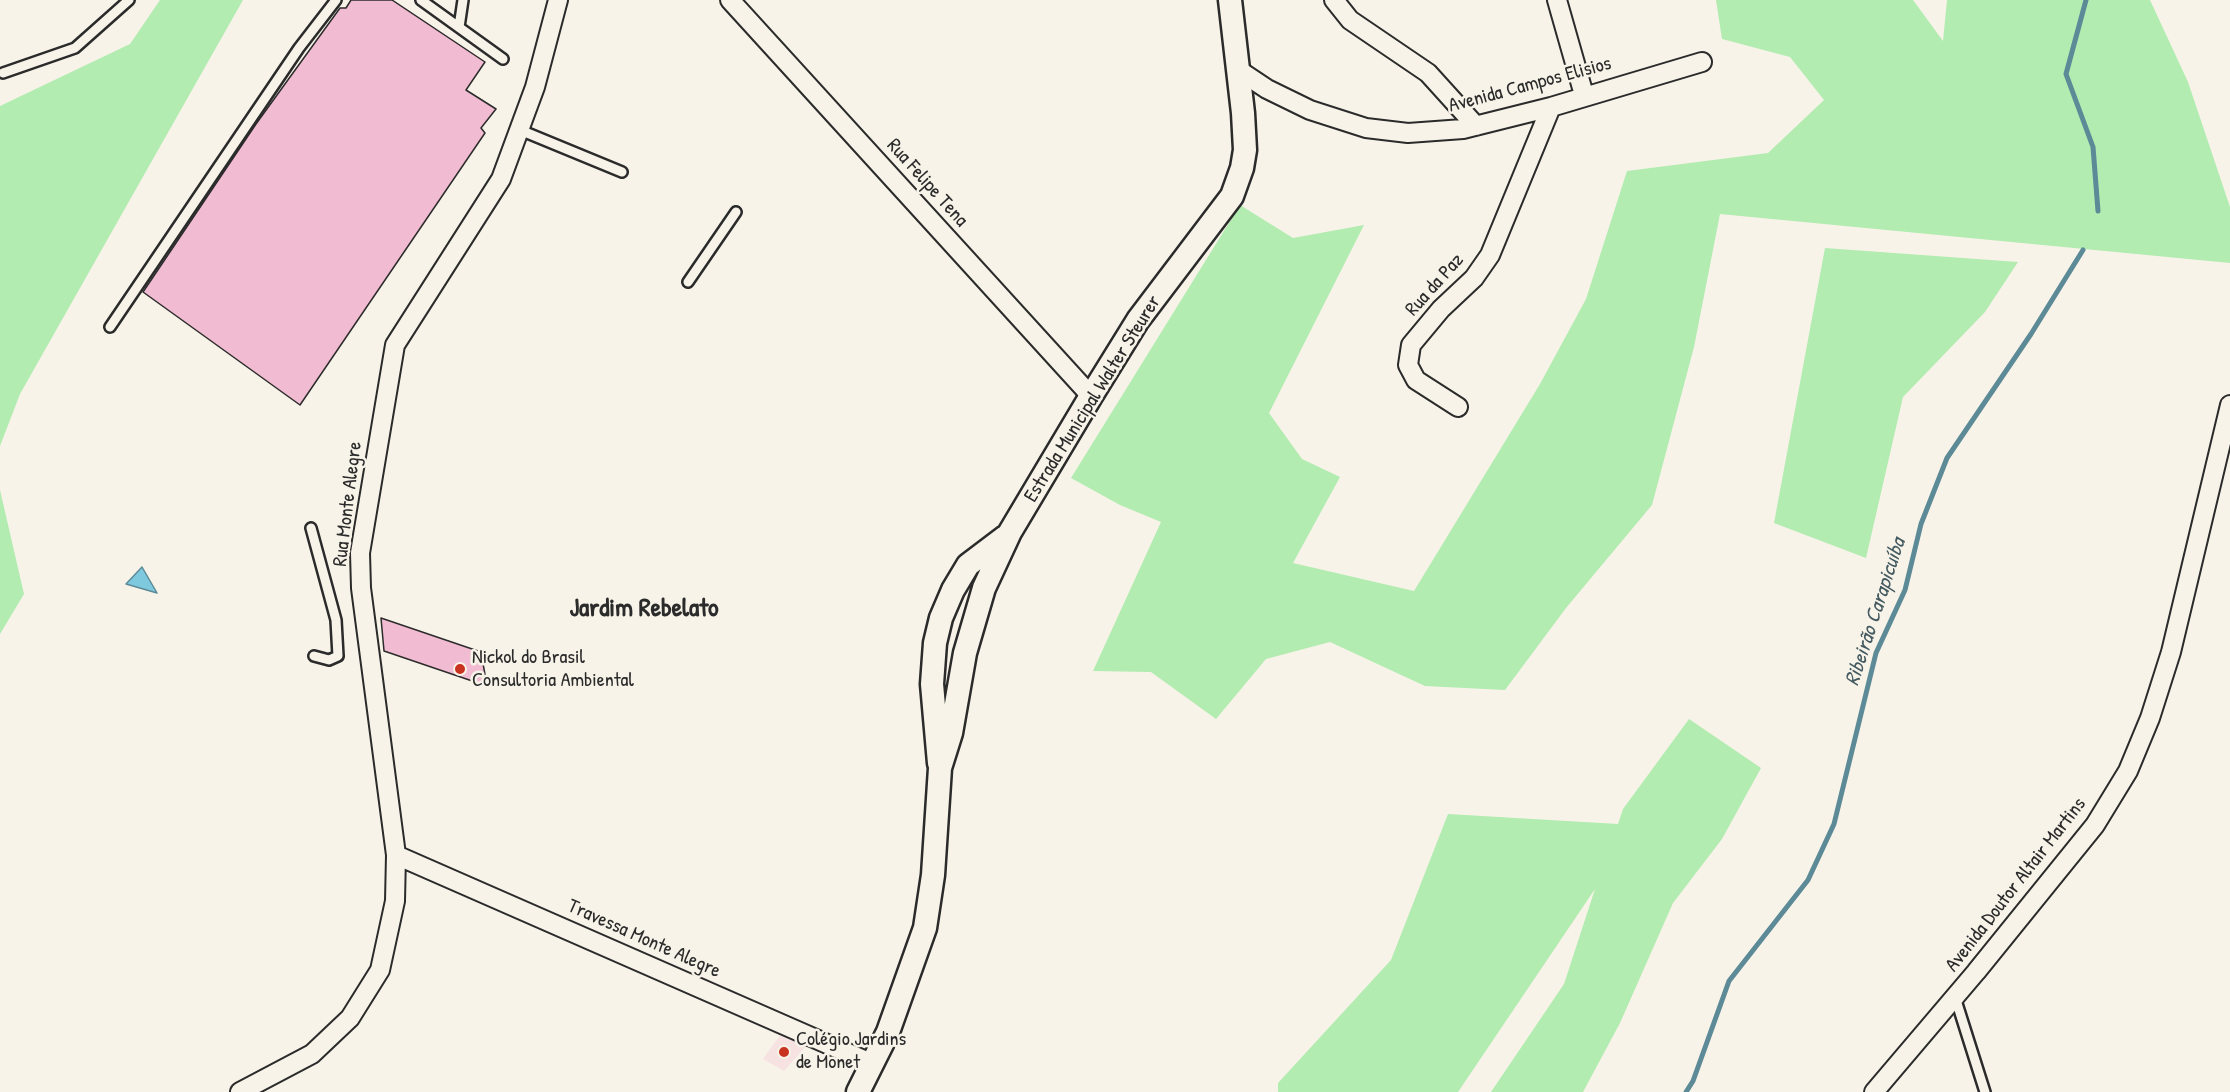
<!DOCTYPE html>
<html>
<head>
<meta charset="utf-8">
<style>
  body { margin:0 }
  canvas { display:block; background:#f7f3e8 }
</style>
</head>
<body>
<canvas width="2230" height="1092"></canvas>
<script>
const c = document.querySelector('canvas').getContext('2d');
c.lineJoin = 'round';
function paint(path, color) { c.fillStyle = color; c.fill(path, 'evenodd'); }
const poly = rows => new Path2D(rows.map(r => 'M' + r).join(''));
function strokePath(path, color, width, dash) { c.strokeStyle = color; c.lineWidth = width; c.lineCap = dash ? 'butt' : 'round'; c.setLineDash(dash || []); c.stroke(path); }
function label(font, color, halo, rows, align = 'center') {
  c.font = font + ' "Patrick Hand",sans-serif'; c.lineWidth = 5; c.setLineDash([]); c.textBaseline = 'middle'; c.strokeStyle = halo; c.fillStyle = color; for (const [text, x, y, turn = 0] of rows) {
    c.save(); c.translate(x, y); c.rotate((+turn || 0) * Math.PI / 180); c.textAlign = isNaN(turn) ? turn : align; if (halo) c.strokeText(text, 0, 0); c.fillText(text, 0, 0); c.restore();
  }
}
paint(poly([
  [781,1034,807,1045,784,1071,763,1059]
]), '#f5e2e1');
paint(poly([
  [160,0,243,0,20,394,0,446,0,106,130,44],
  [1716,0,1913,0,1943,41,1947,0,2150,0,2188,82,2230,207,2230,263,1720,214,1694,347,1652,505,1566,608,1505,690,1425,686,1330,642,1266,659,1216,719,1151,672,1093,671,1161,522,1120,505,1071,478,1240,205,1293,238,1364,225,1269,413,1302,459,1340,477,1293,563,1414,591,1540,384,1586,299,1627,171,1768,153,1824,100,1790,57,1722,39],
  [1825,248,2018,262,1985,312,1903,397,1866,558,1774,523],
  [0,490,24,594,0,634],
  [1689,719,1761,768,1722,839,1673,903,1620,1023,1583,1092,1491,1092,1564,984,1595,889,1458,1092,1278,1092,1278,1083,1391,960,1448,814,1618,824,1623,809]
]), '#b2ecb1');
const water = poly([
  [142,567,157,593,126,584,142,567]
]);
paint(water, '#7fc9df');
strokePath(water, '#5d8a97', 1.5);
strokePath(poly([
  [2086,0,2066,74,2093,147,2098,211],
  [1686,1092,1693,1081,1729,981,1808,880,1834,824,1876,653,1905,590,1921,524,1947,458,2031,334,2083,250]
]), '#5d8a97', 5);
const building = poly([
  [351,0,392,0,485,62,466,90,496,109,481,128,485,133,300,405,143,292,256,124,340,8,346,8,351,0],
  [381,618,481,652,487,686,384,651,381,618]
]);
paint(building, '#f1bbd2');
strokePath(building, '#2b2b2b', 1.5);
const service = poly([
  [421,0,503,59],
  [459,27,463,0],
  [3,73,75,48,129,0],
  [520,130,622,172],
  [688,282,736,212],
  [110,327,299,48,336,0],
  [311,528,336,620,338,656,329,660,314,656],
  [1955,997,1985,1092]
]);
const minor = poly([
  [730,0,1091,396],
  [1334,0,1350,20,1428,73,1476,126],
  [1557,0,1584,95],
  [1237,69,1267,89,1310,110,1366,128,1408,133,1463,129,1551,107,1702,62],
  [1458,407,1416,380,1408,365,1411,345,1441,309,1474,278,1490,255,1551,107],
  [396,855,873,1064],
  [240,1092,312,1054,350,1018,380,970,395,901,396,855,361,588,360,553,395,345,501,179,535,87,558,0],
  [1874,1092,1976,972,2095,825,2128,771,2150,718,2171,652,2230,405]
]);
const tertiary = poly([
  [939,763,932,684,935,643,941,618,953,590,968,565,1005,537],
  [858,1092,888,1032,925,928,933,875,940,768,951,733,965,653,984,588,1010,532,1091,396,1138,320,1232,196,1242,168,1245,150,1243,113,1230,0]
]);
strokePath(service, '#2b2b2b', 14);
strokePath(minor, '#2b2b2b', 22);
strokePath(tertiary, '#2b2b2b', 27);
strokePath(service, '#f7f3e8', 9);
strokePath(minor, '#f7f3e8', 18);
strokePath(tertiary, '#f7f3e8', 22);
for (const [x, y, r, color] of [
  [460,669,6,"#c8321e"],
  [784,1052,6,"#c8321e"]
]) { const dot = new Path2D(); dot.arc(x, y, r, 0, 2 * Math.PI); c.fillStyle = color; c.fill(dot); strokePath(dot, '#f7f3e8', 2); }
label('20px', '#2b2b2b', '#f7f3e8', [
  ["Avenida Campos Elisios",1530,85,-15],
  ["Rua Felipe Tena",927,183,48],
  ["Rua da Paz",1435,285,-48],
  ["Estrada Municipal Walter Steurer",1093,399,-58],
  ["Rua Monte Alegre",348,504,-83],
  ["Avenida Doutor Altair Martins",2016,885,-52],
  ["Travessa Monte Alegre",644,939,24]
]);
label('20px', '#2b2b2b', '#f7f3e8', [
  ["Nickol do Brasil",472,658],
  ["Consultoria Ambiental",472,681],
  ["Colégio Jardins",796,1040],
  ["de Monet",796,1063]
], 'left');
label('italic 21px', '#445a61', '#f7f3e8', [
  ["Ribeirão Carapicuíba",1876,612,-72]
]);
label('bold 26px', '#2b2b2b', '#f7f3e8', [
  ["Jardim Rebelato",644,609]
]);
</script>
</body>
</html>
